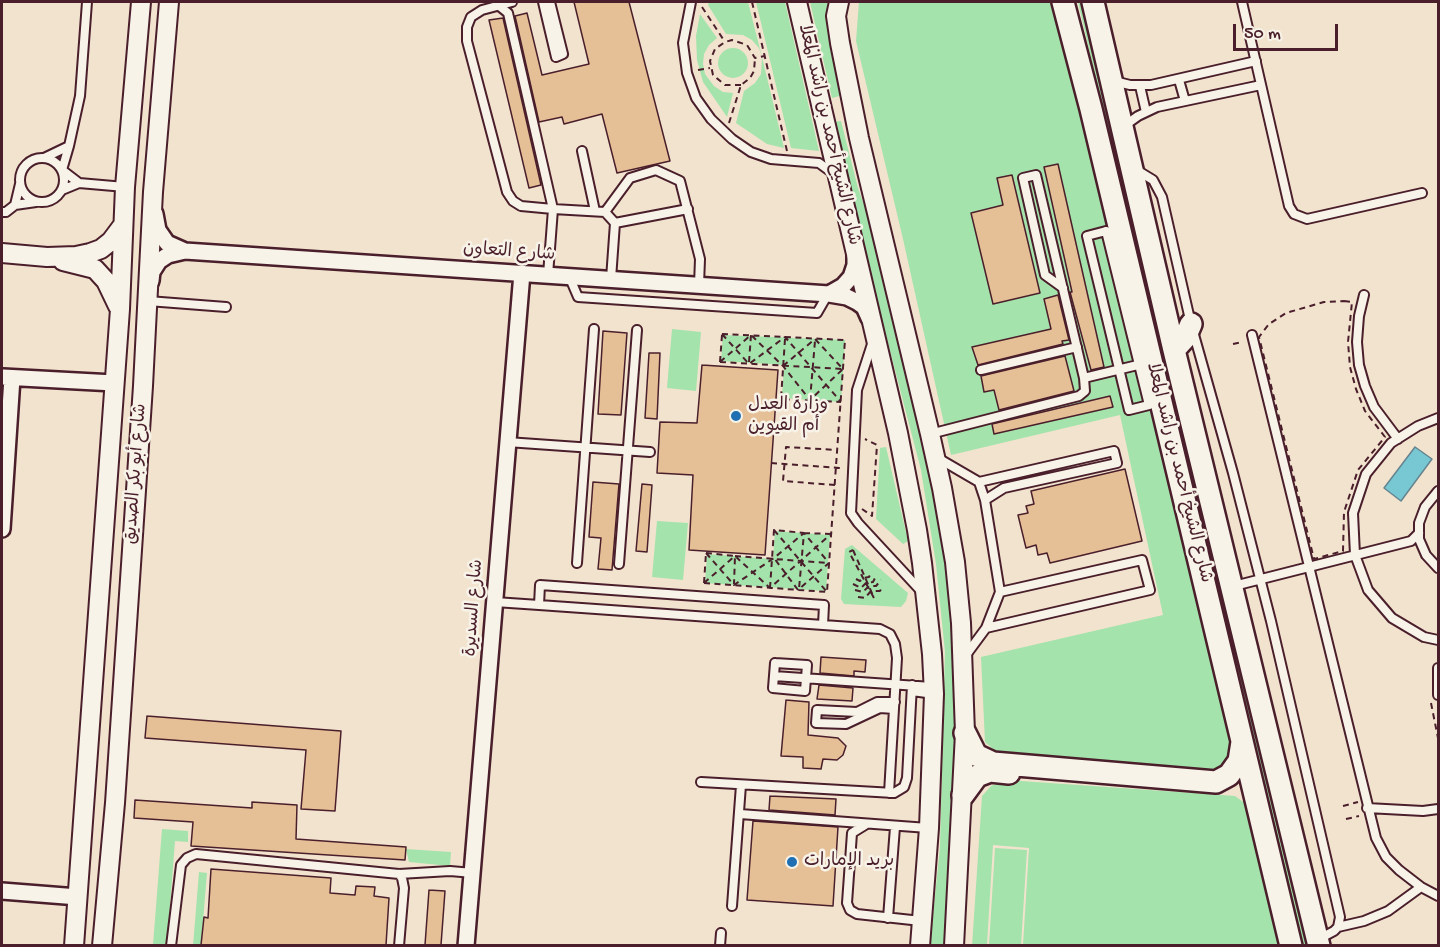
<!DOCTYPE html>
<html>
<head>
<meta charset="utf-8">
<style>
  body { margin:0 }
  #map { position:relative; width:1440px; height:947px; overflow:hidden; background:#f2e3cf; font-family:"Gochi Hand",sans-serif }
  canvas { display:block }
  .frame { position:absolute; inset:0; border:3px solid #4a1f2b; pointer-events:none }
  .scale { position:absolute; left:1233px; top:24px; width:105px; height:27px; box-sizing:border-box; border:3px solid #4a1f2b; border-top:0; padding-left:8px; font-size:18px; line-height:21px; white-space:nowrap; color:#4a1f2b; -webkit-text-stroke:4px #f7f3e8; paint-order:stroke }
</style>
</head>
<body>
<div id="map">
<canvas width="1440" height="947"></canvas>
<div class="frame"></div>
<div class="scale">50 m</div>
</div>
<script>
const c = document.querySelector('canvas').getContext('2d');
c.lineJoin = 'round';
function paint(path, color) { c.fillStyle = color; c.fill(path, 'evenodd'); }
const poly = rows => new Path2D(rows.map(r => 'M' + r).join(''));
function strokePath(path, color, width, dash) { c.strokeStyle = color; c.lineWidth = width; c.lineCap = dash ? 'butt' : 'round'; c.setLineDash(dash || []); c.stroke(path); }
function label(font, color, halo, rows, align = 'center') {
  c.font = font + ' "Gochi Hand","Playpen Sans Arabic",sans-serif'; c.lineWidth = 5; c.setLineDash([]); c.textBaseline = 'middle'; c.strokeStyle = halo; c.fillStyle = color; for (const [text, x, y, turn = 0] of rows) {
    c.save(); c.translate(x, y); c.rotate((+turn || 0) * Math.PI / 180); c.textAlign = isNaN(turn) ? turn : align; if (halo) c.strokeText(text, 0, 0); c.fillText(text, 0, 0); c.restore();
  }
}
paint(poly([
  [709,2,748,2,762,57,784,148,767,144,736,123,744,91,755,83,761,74,762,57,759,48,752,40,743,35,726,34,708,5],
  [756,2,785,2,819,151,791,148],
  [810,2,832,2,847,94,832,98],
  [859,2,1053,2,1076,81,1242,753,1217,773,999,754,985,742,981,657,1163,615,1120,415,951,455,903,239,856,41],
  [1078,2,1088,2,1312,945,1298,945],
  [700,14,717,38,709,45,704,54,703,64,705,74,714,86,723,92,733,93,727,117,703,82,697,60,696,36],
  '718 63a15 15 0 1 1 30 0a15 15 0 1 1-30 0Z',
  [841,121,858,188,879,247,933,471,949,563,958,649,954,757,944,945,930,945,940,847,945,652,936,564,921,470,861,239,834,122],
  [672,329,701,332,696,391,667,388],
  [723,335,845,340,841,402,782,398,784,365,721,361],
  [886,447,908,541,903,544,876,519,880,448],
  [657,521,688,523,683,580,652,577],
  [775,531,830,535,826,591,705,583,707,554,773,559],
  [852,545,908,593,906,601,901,607,844,604,841,599,845,549],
  [1007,780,1235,796,1246,804,1256,816,1286,945,1023,945,1029,848,993,845,987,945,972,946,982,796,991,786],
  [162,829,188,831,188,842,175,841,167,945,153,945],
  [995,848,1027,850,1021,945,989,945],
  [406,849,451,852,450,866,409,862],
  [199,872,207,873,201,945,193,946]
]), '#a4e3ab');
const water = poly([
  [1415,447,1432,459,1401,501,1384,488,1415,447]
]);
paint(water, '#77c8d2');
strokePath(water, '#65848f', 1.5);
const building = poly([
  [574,2,629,2,670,161,617,173,602,114,564,124,562,117,539,122,515,16,527,13,542,75,589,64,574,2],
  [503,18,541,185,529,188,489,20,503,18],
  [1058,164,1104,367,1091,370,1070,292,1072,292,1044,167,1058,164],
  [1012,175,1040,293,993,304,971,213,1003,205,997,178,1012,175],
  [1058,295,1069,340,1062,341,1063,344,978,365,972,347,1051,329,1044,299,1058,295],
  [603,331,627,333,621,415,598,414,603,331],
  [649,353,660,353,657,419,645,418,649,353],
  [1065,356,1074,391,999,410,994,390,984,392,981,376,1065,356],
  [702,365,778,370,765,555,689,550,693,475,657,473,660,422,697,423,702,365],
  [1110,396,1113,407,994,434,992,424,1110,396],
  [1125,469,1142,541,1050,563,1047,553,1038,555,1036,545,1026,548,1018,515,1028,513,1026,506,1034,504,1031,491,1125,469],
  [593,482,619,484,612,570,598,569,601,538,589,537,593,482],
  [642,484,652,485,647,552,636,551,642,484],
  [821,657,866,660,865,672,854,671,854,676,820,673,821,657],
  [819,685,853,688,852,701,817,699,819,685],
  [786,700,809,702,808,735,838,738,846,746,843,755,837,760,823,759,821,769,803,768,803,757,781,756,786,700],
  [147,716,341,731,335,811,301,809,306,750,145,738,147,716],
  [770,796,836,799,835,815,769,810,770,796],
  [135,800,252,808,252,802,297,805,296,839,406,847,405,860,191,846,193,822,134,818,135,800],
  [753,821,838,827,833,906,747,900,753,821],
  [211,869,331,878,330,893,355,895,356,886,375,887,374,896,389,898,386,945,201,945,204,917,208,918,211,869],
  [429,890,445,891,441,945,425,945,429,890]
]);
paint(building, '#e5bf96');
strokePath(building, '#4a1f2b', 1.5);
const service = poly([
  [543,2,556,57,563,54,550,2],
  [691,2,683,43,687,73,696,98,711,119,732,139,751,152,771,159,819,163,834,174],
  [1242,2,1289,206,1294,214,1307,219,1422,193],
  [498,5,508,13,553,209,521,206,513,201,507,192,467,41,467,27,471,17,482,10,512,2],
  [1179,80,1185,101],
  [1114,81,1130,85,1151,85,1256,61],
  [1140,86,1146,112],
  [1124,126,1138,116,1157,107,1261,85],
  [69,146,80,96,87,2],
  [582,151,595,211],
  '20 180a22 22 0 1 1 44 0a22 22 0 1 1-44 0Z',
  [44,158,69,146,62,170,79,183,62,190],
  [1135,169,1153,180,1162,197,1191,324,1233,473,1271,621,1340,917,1338,927,1334,931,1319,939],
  [79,183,125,187],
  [20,184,15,205,36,202],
  [2,212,6,212,15,205],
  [605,212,630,178,656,170,680,181,700,259,699,285],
  [1106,231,1149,405,1129,410,1087,236,1106,231],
  [548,275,553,209,605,212,615,223,688,209],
  [569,276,578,297,817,313,828,294],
  [611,279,615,223],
  [1063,288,1045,275,1023,178,1036,175,1084,378,1150,362],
  [1364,295,1359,316,1357,342,1359,365,1365,386,1374,407,1398,439],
  [148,301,226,307],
  [1252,335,1376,838,1386,857,1399,870,1421,887,1438,896],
  [872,344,857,390,851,513,858,523,921,591],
  [981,370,1077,347],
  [1438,418,1418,426,1391,443,1366,474,1353,513,1355,555,1368,590,1392,618,1424,637,1438,640],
  [930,434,1079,396,1085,391,1084,378],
  [507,442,650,452],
  [936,457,979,482,985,500],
  [979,482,1114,451,1117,463,1004,488,985,500,1000,592,986,628],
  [1438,491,1425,507,1419,523,1419,539,1426,555,1438,568],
  [577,563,594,329],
  [619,564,637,330],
  [1234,586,1411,541,1419,533],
  [495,602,539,605,540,585,824,605,823,625],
  [539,605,880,629,890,634,895,644,897,658,889,793],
  [966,655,986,628,1150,590,1142,560,1000,592],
  [775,663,807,665,805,691,773,688,775,663],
  [1438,668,1438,695],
  [774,676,932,687],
  [912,691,934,694],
  [894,709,880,708,846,724,816,723,817,710,857,712,877,702,895,702],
  [701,782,894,793,904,787,907,778,912,685],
  [1367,808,1423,811,1438,809],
  [740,814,928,828],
  [865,825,852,833,847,903,850,910,857,914,921,921],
  [732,906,741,785],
  [888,918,895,827],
  [1338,927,1364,921,1388,911,1421,887],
  [171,946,181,865,187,858,196,854,399,874,450,871,473,873],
  [399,946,404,888,402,878,399,874],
  [720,946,721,933]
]);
const minor = poly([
  [185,251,829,294],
  [855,256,855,265,851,277,843,286,829,294,847,297,857,302,864,307,869,318],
  [151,281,152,272,159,261,168,255,185,251,167,243,158,230,155,214],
  [3,377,114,383],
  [2,529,12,378],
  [2,891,78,897],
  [466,946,522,273]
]);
const tertiary = poly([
  [797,2,898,433,917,530,922,563,932,654,934,694,929,828,920,946],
  [839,2,836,16,840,43,859,138,930,434,942,488,955,562,961,623,965,733,954,946],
  [2,253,47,257,76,256,90,253,101,249,111,241,123,225],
  [63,261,95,269,106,281,118,306],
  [74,946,120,309,125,187,141,2],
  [102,946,115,803,143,386,153,192,169,2]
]);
const secondary = poly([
  [1063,2,1091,109,1291,946],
  [1093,2,1174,350,1319,946],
  [1174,350,1185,338,1191,324],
  [965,733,976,755,993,763,1216,782,1229,775,1239,761,1242,742],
  [963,795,977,776,990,771,1009,773]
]);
strokePath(service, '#4a1f2b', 12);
strokePath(minor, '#4a1f2b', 20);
strokePath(tertiary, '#4a1f2b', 22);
strokePath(secondary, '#4a1f2b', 26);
strokePath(poly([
  [752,2,787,151],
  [702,7,725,42],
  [698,70,710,68],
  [741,85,725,85,713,75,710,61,715,49,725,42,732,40,747,45,755,58,765,56],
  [729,123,741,85,750,78,754,71,755,58],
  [1344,301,1352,302,1348,342,1350,367,1356,389,1365,411,1385,437,1358,470,1344,512,1343,551,1314,559,1259,337,1269,324,1286,313,1324,302,1344,301],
  [722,334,845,340,827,592],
  [722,334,749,364,785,337,841,402],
  [785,339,781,399,841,402],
  [1233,344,1242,342],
  [720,362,751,335,783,366,810,400],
  [720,362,843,369],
  [720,362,722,335],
  [749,362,751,335],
  [783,366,815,339,843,369,810,400],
  [810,400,815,341],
  [771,463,841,468],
  [835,485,783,481,786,447,838,450],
  [862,509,872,516,877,445,865,439],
  [774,530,827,592],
  [804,533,831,534],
  [853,550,871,591,874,598,849,552,853,550],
  [706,553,734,585,774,558,804,533,829,563,798,590,774,558],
  [706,553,735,556,734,584],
  [735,556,828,563],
  [856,579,860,581,863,578,869,577,871,573],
  [704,583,735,556,770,588,831,534],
  [704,583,827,592],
  [704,583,706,553],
  [853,584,861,588,866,583,873,582,876,576],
  [770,588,774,530,804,533,799,589],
  [855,590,863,592,869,586,876,586,881,580],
  [858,597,865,598,871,591,880,591,883,586],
  [1431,703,1438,738],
  [1343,806,1358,802],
  [1346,819,1359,816]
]), '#4a1f2b', 2, [6, 4.5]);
strokePath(service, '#f7f3e8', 8);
strokePath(minor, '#f7f3e8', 15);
strokePath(tertiary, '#f7f3e8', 18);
strokePath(secondary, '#f7f3e8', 21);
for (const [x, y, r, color] of [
  [736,416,6,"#1f6fb2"],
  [792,862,6,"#1f6fb2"]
]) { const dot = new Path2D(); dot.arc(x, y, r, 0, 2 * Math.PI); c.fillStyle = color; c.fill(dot); strokePath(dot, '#f7f3e8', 2); }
label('18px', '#4a1f2b', '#f7f3e8', [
  ["شارع الشيخ أحمد بن راشد المعلا",828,135,77],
  ["شارع التعاون",509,253,4],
  ["شارع الشيخ أحمد بن راشد المعلا",1178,473,76],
  ["شارع أبو بكر الصديق",137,474,-86],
  ["شارع السديرة",475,608,-86]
]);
label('18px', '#4a1f2b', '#f7f3e8', [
  ["وزارة العدل",748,406],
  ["أم القيوين",748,427],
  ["بريد الإمارات",804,862]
], 'left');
</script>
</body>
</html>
